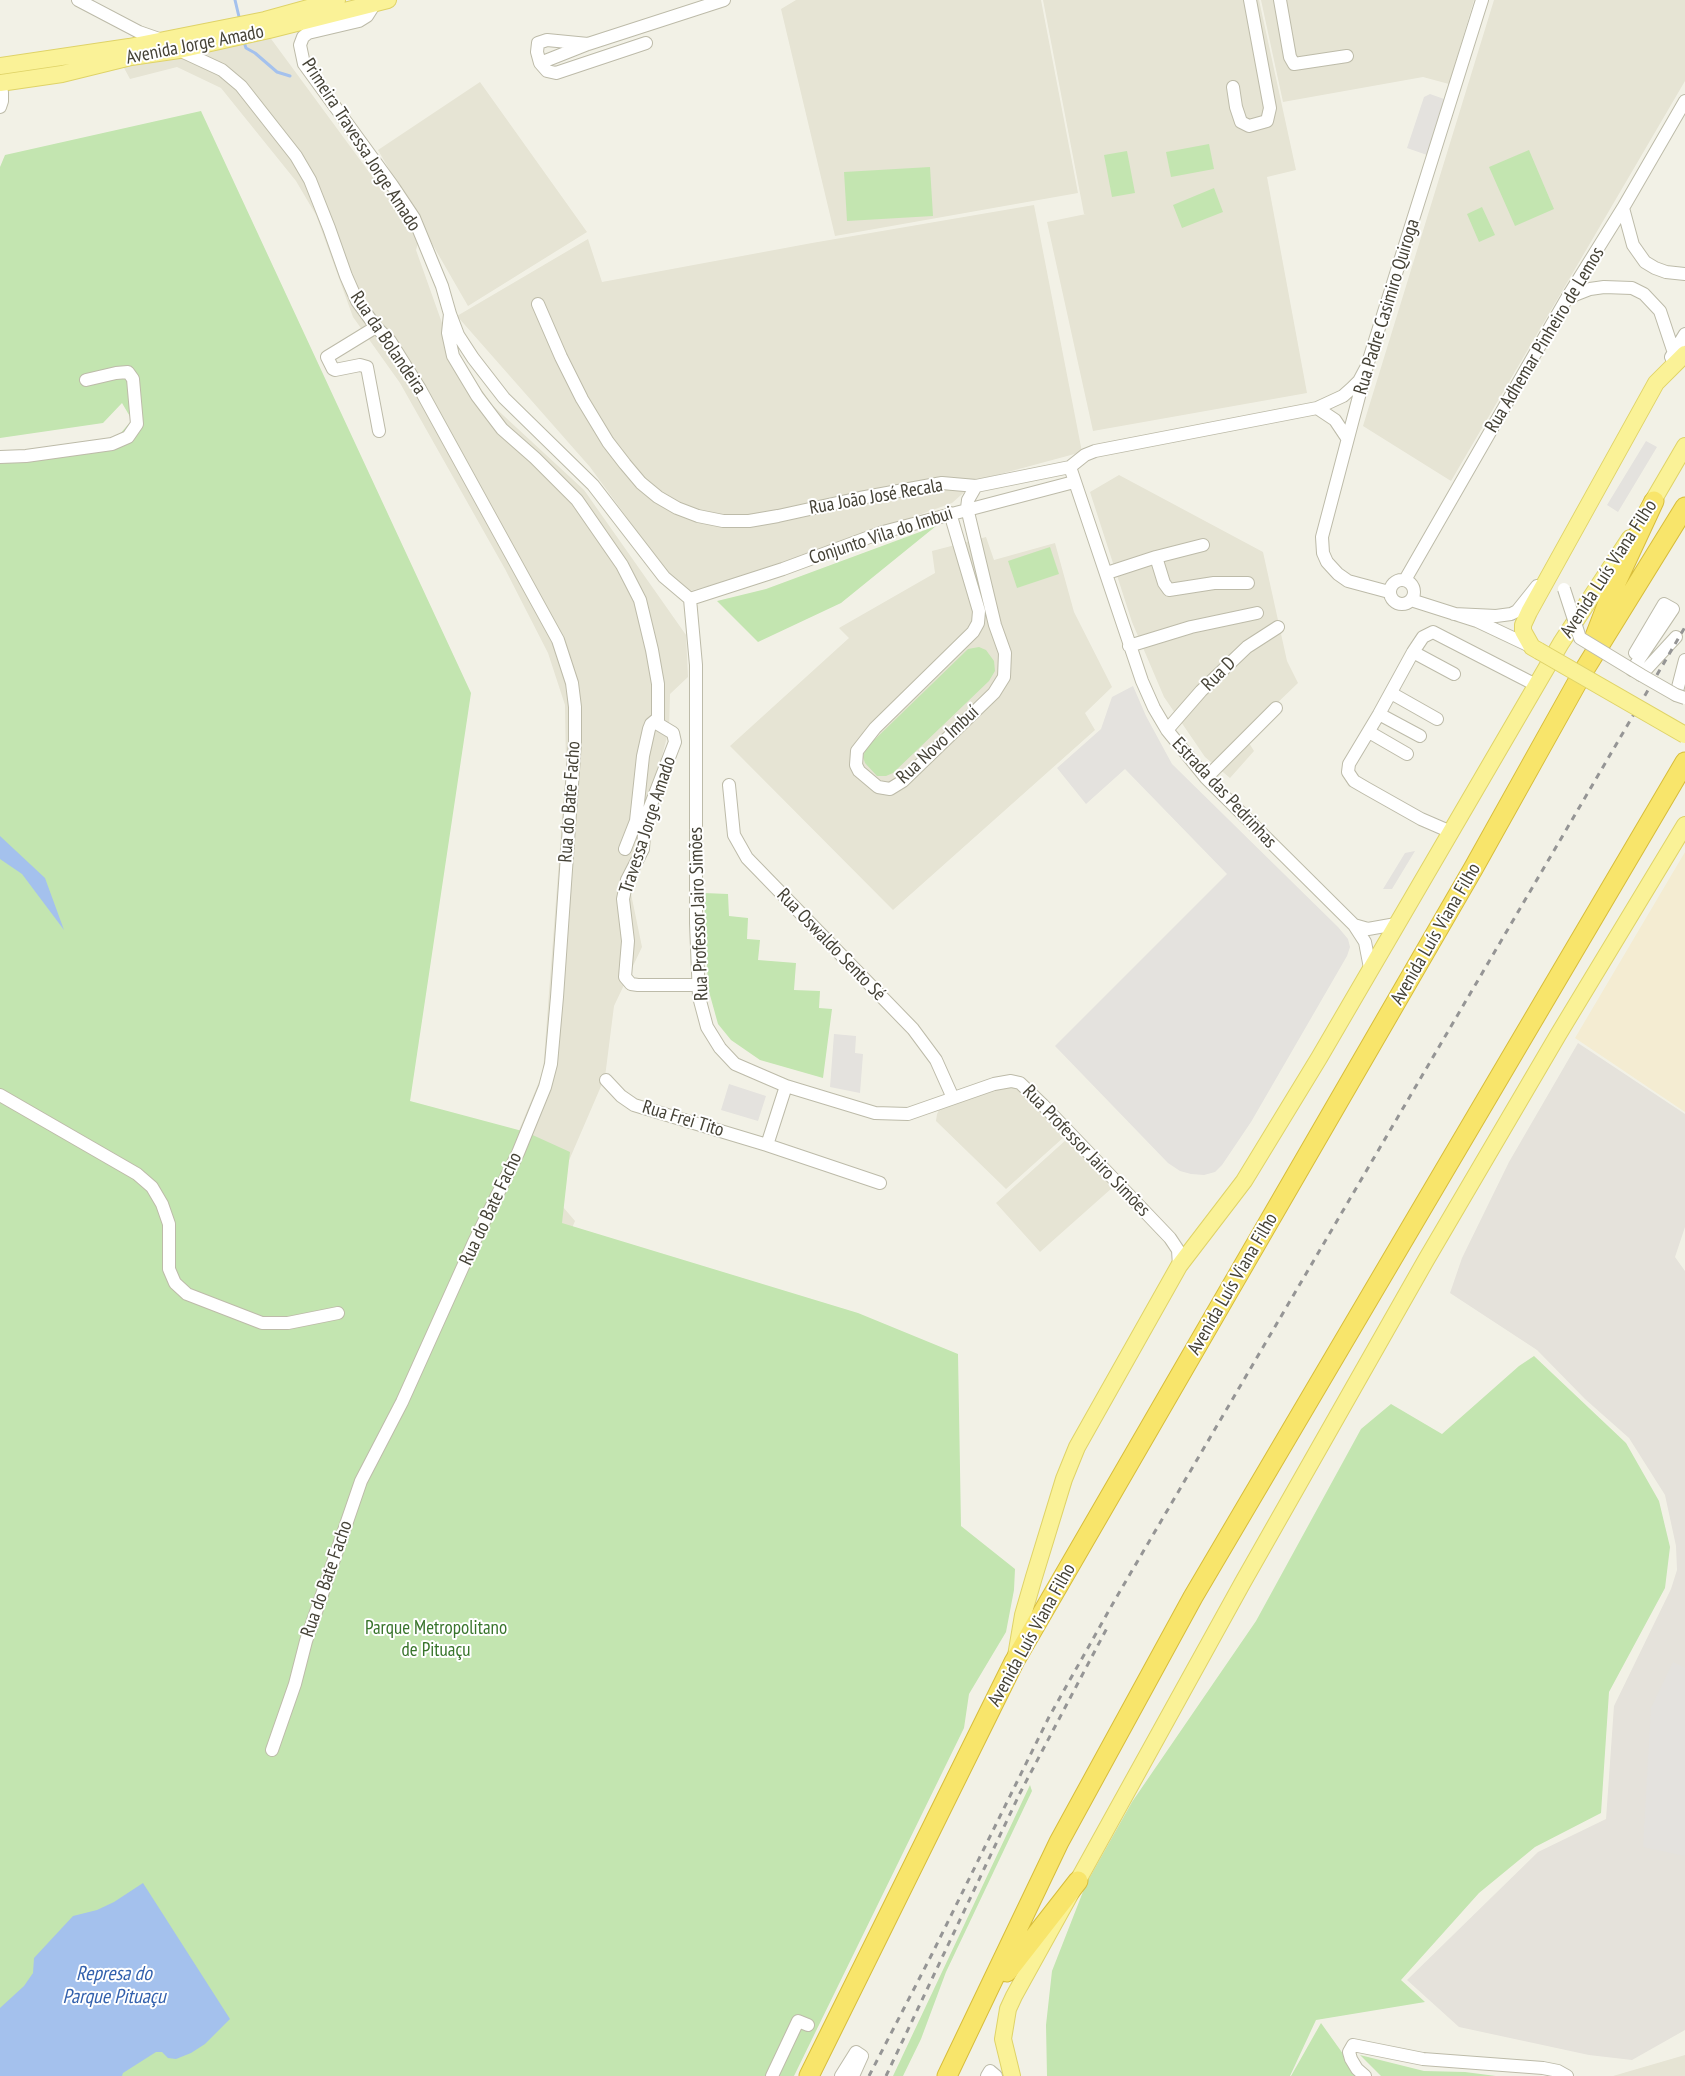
<!DOCTYPE html>
<html>
<head>
<meta charset="utf-8">
<style>
  body { margin:0 }
  canvas { display:block; background:#f2f1e6 }
</style>
</head>
<body>
<canvas width="1685" height="2076"></canvas>
<script>
const c = document.querySelector('canvas').getContext('2d');
c.lineJoin = 'round';
function paint(path, color) { c.fillStyle = color; c.fill(path, 'evenodd'); }
const poly = rows => new Path2D(rows.map(r => 'M' + r).join(''));
function strokePath(path, color, width, dash) { c.strokeStyle = color; c.lineWidth = width; c.lineCap = dash ? 'butt' : 'round'; c.setLineDash(dash || []); c.stroke(path); }
function label(font, color, halo, rows, align = 'center') {
  c.font = font + ' "PT Sans Narrow",sans-serif'; c.lineWidth = 4; c.setLineDash([]); c.textBaseline = 'middle'; c.strokeStyle = halo; c.fillStyle = color; for (const [text, x, y, turn = 0] of rows) {
    c.save(); c.translate(x, y); c.rotate((+turn || 0) * Math.PI / 180); c.textAlign = isNaN(turn) ? turn : align; if (halo) c.strokeText(text, 0, 0); c.fillText(text, 0, 0); c.restore();
  }
}
paint(poly([
  [796,0,1041,0,1078,193,835,236,781,9],
  [1043,0,1259,0,1296,170,1267,177,1307,393,1093,431,1047,222,1086,214,1084,214],
  [1261,0,1474,0,1449,84,1423,77,1283,102],
  [1494,0,1685,0,1685,81,1451,481,1363,426],
  [266,32,419,240,416,250,447,337,491,404,584,490,686,635,688,677,670,694,669,729,629,884,642,947,614,1006,605,1077,561,1179,546,1187,575,1221,554,1270,430,1347,543,1072,566,768,565,705,548,653,505,569,400,383,353,317,316,215,296,181,221,88,177,67,130,79,116,53],
  [480,82,587,232,468,306,378,150],
  [1034,205,1082,452,978,480,952,503,763,571,690,591,666,571,590,467,457,316,588,239,602,282,812,243],
  [1119,475,1263,552,1287,661,1298,683,1244,735,1254,751,1230,778,1205,757,1164,697,1132,622,1090,492],
  [986,537,994,560,1055,543,1074,612,1112,687,1085,713,1095,730,893,910,730,746,849,638,839,628,935,573,932,551],
  [1009,1086,1020,1088,1064,1137,1006,1189,936,1121,937,1114,940,1108],
  [1067,1139,1112,1188,1040,1252,996,1203],
  [1685,2055,1685,2076,1613,2076]
]), '#e6e4d4');
paint(poly([
  [1685,852,1685,1112,1575,1038]
]), '#f4ecd2');
paint(poly([
  [1578,1043,1685,1114,1685,1227,1675,1257,1685,1271,1685,2030,1632,2060,1589,2055,1459,2027,1407,1980,1538,1852,1606,1819,1614,1706,1671,1589,1677,1570,1676,1546,1665,1495,1629,1438,1585,1399,1537,1350,1450,1293,1462,1258,1509,1162]
]), '#e5e2db');
paint(poly([
  [201,111,471,693,410,1101,526,1132,570,1152,562,1223,858,1313,958,1354,961,1526,1015,1569,1014,1590,1006,1632,969,1694,964,1728,794,2076,0,2076,0,464,113,442,132,420,122,403,103,423,0,438,0,167,5,155],
  [1209,144,1214,169,1171,177,1166,152],
  [1529,150,1554,209,1515,226,1489,167],
  [1127,151,1135,193,1112,197,1104,155],
  [930,167,933,216,847,221,844,172],
  [1214,188,1223,212,1182,228,1173,205],
  [1482,207,1495,235,1479,242,1467,214],
  [936,526,841,603,758,642,717,601,766,589],
  [1050,547,1059,574,1017,588,1008,561],
  [979,647,986,650,994,661,995,671,989,681,893,773,886,776,877,776,865,763,863,757,866,748,968,649],
  [704,893,728,894,729,916,748,918,747,939,760,940,758,960,796,963,794,990,820,991,819,1008,832,1009,823,1078,760,1060,731,1040,718,1024,708,988],
  [1534,1356,1626,1443,1659,1501,1670,1547,1665,1588,1609,1692,1601,1813,1535,1847,1479,1893,1401,1980,1425,2002,1316,2020,1290,2076,1047,2076,1046,2025,1052,1971,1086,1884,1132,1802,1256,1621,1361,1429,1391,1404,1442,1434,1519,1366],
  [1030,1785,1032,1791,946,1972,921,2039,903,2076,893,2076],
  [1321,2023,1356,2072,1360,2076,1291,2076],
  [1360,2055,1424,2071,1465,2072,1496,2076,1381,2076]
]), '#c3e5b0');
paint(poly([
  [1430,94,1444,99,1427,155,1407,148,1424,97],
  [1646,441,1657,447,1618,512,1607,505],
  [1133,686,1146,716,1172,764,1338,927,1348,939,1350,947,1347,956,1251,1122,1222,1165,1215,1172,1204,1175,1191,1174,1180,1171,1168,1163,1055,1046,1227,874,1125,769,1086,804,1057,768,1101,729,1112,697],
  [1415,851,1392,889,1383,889,1405,853],
  [834,1034,856,1036,855,1053,863,1054,860,1093,830,1087],
  [729,1084,766,1096,758,1121,721,1110],
  [1673,1662,1685,1668,1685,1856,1643,1847,1651,1708]
]), '#e4e2de');
paint(poly([
  [0,836,45,878,64,930,22,874,0,859],
  [143,1883,230,2019,205,2044,191,2053,176,2059,168,2058,162,2052,156,2052,123,2073,122,2076,0,2076,0,2008,24,1986,33,1973,34,1958,73,1916,97,1910,114,1902]
]), '#a4c1ed');
strokePath(poly([
  [235,0,240,21],
  [244,42,246,48,255,53,277,72,290,76]
]), '#a4c1ed', 3);
const minor = poly([
  [78,0,139,32,162,40],
  [1280,0,1290,57,1294,64,1347,56],
  [374,5,367,16,359,21,308,33,303,37,300,45,304,64,392,185,414,218,442,286,450,314,458,335,473,358,504,398,593,485,664,577,690,599],
  [588,44,547,40,538,43,537,52,540,63,588,44,724,0],
  [179,50,222,70,241,86,296,156,310,180,329,228,346,276,357,301,376,327,390,341,420,389,558,640,572,683,575,707,575,742,557,997,551,1064,545,1087,518,1153,474,1242,402,1402,361,1481,306,1641,295,1684,272,1750],
  [540,63,547,71,556,73,646,43],
  [1233,87,1236,107,1241,122,1249,126,1267,121,1270,108,1250,0],
  [0,107,2,101,2,92],
  [1623,208,1633,245,1645,262,1655,268,1666,272,1685,274],
  [1567,298,1590,289,1604,287,1632,288,1644,294,1660,311,1674,353],
  [538,304,561,357,582,399,608,442,625,464,641,483,658,497,677,508,698,516,723,521,749,521,778,516,860,498,942,483,976,486,1070,467,1085,455,1095,451,1317,408,1343,396,1352,388,1359,381,1367,366],
  [450,314,448,333,453,356,477,396,502,429,535,458,577,500,622,565,640,600,652,650,658,684,658,724,673,733,675,742,645,820,643,849,627,880,623,899,628,941,625,977,631,984,638,985,698,985],
  [376,327,327,357,333,369,335,370,360,365,367,367,379,431],
  [1671,357,1685,334],
  [1317,408,1335,420,1347,438],
  [0,457,26,456,112,444,128,437,137,424,133,379,128,372,116,373,86,380],
  [1070,467,1142,681,1154,708,1167,730,1206,778,1354,925,1365,942,1370,968],
  [950,513,979,611,978,623,973,632,875,728,857,751,856,765,859,771,878,787,890,789,903,781,994,693,1004,677,1005,653,995,625,967,508,968,500,976,486],
  [1156,557,1164,583,1169,590,1214,583,1248,583],
  [1107,573,1156,557,1203,545],
  '1390 592a12 12 0 1 1 24 0a12 12 0 1 1-24 0Z',
  [1405,580,1567,298,1623,208,1685,101],
  [1389,592,1348,581,1338,574,1327,562,1323,553,1322,537,1367,366,1482,0],
  [690,599,696,665,696,923,699,997,707,1027,720,1048,735,1064,786,1086,875,1113,908,1114,994,1084,1011,1081,1020,1083,1043,1105,1170,1238,1178,1250,1179,1266],
  [690,599,783,569,883,532,1074,482],
  [1411,600,1477,621,1532,647],
  [1454,614,1496,616,1511,614,1517,611,1537,586],
  [1129,646,1191,627,1257,613],
  [1413,652,1454,674],
  [1632,670,1673,609,1664,604,1635,653,1638,655,1667,611,1665,610,1637,653],
  [1641,675,1676,637],
  [1391,693,1437,719],
  [1676,695,1685,660],
  [1379,714,1420,736],
  [1167,730,1201,691,1247,647,1278,627],
  [1369,732,1407,754],
  [1206,778,1276,708],
  [729,785,734,835,747,858,913,1029,936,1060,953,1098],
  [1451,832,1421,819,1366,788,1354,781,1348,772,1349,764,1379,714,1413,652,1423,637,1433,632,1536,685],
  [625,849,636,821,643,756,649,729,651,724,657,719],
  [1354,925,1368,929,1396,924],
  [606,1080,621,1096,634,1105,767,1145,880,1183],
  [0,1095,137,1174,152,1187,162,1204,169,1224,169,1269,175,1283,187,1294,262,1323,288,1323,338,1313],
  [767,1145,786,1086],
  [772,2076,798,2021,808,2025],
  [841,2076,856,2052,862,2056,853,2076],
  [987,2076,990,2071,996,2076],
  [1365,2076,1357,2069,1351,2059,1349,2052,1353,2045,1423,2059,1543,2068,1558,2071,1567,2076]
]);
const major = poly([
  [0,66,129,47,265,20,337,0],
  [0,83,62,74,131,57,179,50,269,30,388,0],
  [1647,511,1685,446],
  [1539,651,1532,647,1523,631,1523,625,1529,612,1656,383,1685,354],
  [1016,1656,1023,1615,1034,1577,1064,1479,1077,1447,1179,1266,1244,1181,1319,1058,1561,643,1630,538],
  [1012,2076,1003,2039,1008,2009,1014,1996,1243,1582,1426,1260,1558,1035,1685,825]
]);
const highway = poly([
  [1594,639,1614,587,1654,501],
  [1007,1972,1078,1881],
  [809,2076,1014,1662,1473,869,1583,672,1685,507],
  [947,2076,1059,1842,1193,1597,1685,762]
]);
strokePath(minor, '#bdbba9', 14);
strokePath(major, '#dfd368', 18);
strokePath(highway, '#d7bd3b', 21);
strokePath(minor, '#fff', 12);
strokePath(major, '#faf297', 16);
strokePath(highway, '#f8e56b', 19);
strokePath(poly([
  [869,2076,932,1954,1049,1717,1116,1598,1685,627],
  [886,2076,1020,1793,1107,1628]
]), '#959595', 3, [6, 6]);
const minorBridge = poly([
  [1564,589,1580,638,1641,675,1676,695,1685,698]
]);
const majorBridge = poly([
  [1539,651,1685,735]
]);
strokePath(minorBridge, '#bdbba9', 14, []);
strokePath(majorBridge, '#dfd368', 18, []);
strokePath(minorBridge, '#fff', 12);
strokePath(majorBridge, '#faf297', 16);
label('19px', '#454236', '#fff', [
  ["Avenida Jorge Amado",195,45,-11],
  ["Primeira Travessa Jorge Amado",361,145,57],
  ["Rua Padre Casimiro Quiroga",1387,307,-73],
  ["Rua Adhemar Pinheiro de Lemos",1545,340,-59],
  ["Rua da Bolandeira",388,343,56],
  ["Rua João José Recala",876,497,-10],
  ["Conjunto Vila do Imbui",881,536,-18],
  ["Avenida Luís Viana Filho",1609,569,-57],
  ["Rua D",1219,674,-45],
  ["Rua Novo Imbuí",938,745,-43],
  ["Estrada das Pedrinhas",1224,793,47],
  ["Rua do Bate Facho",570,802,-86],
  ["Travessa Jorge Amado",648,825,-72],
  ["Rua Professor Jairo Simões",699,914,-92],
  ["Avenida Luís Viana Filho",1436,934,-60],
  ["Rua Oswaldo Sento Sé",831,945,46],
  ["Rua Frei Tito",683,1119,17],
  ["Rua Professor Jairo Simões",1086,1151,46],
  ["Rua do Bate Facho",491,1209,-65],
  ["Avenida Luís Viana Filho",1233,1284,-60],
  ["Rua do Bate Facho",327,1579,-71],
  ["Avenida Luís Viana Filho",1032,1635,-61]
]);
label('19px', '#38742b', '#fff', [
  ["Parque Metropolitano",436,1629],
  ["de Pituaçu",436,1651]
]);
label('italic 20px', '#3361ad', '#fff', [
  ["Represa do",114,1974],
  ["Parque Pituaçu",114,1997]
]);
</script>
</body>
</html>
